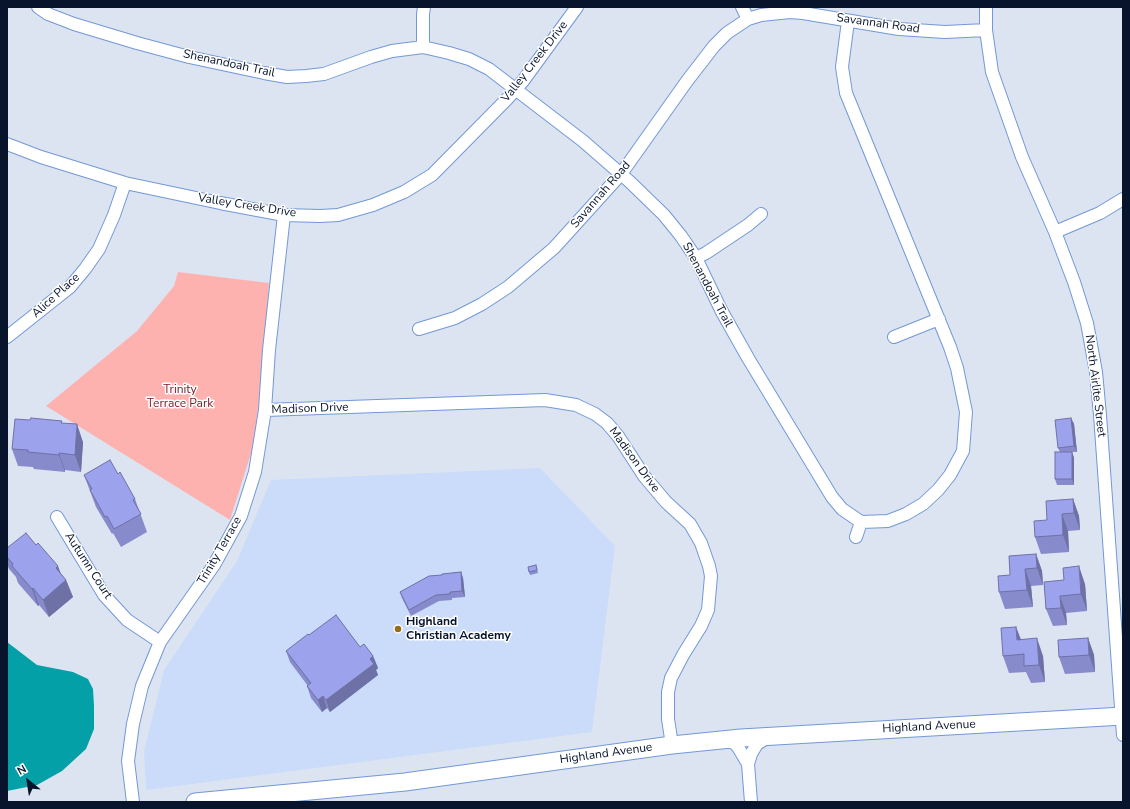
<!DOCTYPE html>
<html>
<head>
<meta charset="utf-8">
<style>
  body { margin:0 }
  #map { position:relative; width:1130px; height:809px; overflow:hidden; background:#dce4f2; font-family:"Nunito Sans",sans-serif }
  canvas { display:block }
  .frame { position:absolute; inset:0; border:8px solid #07142c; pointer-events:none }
  .north { position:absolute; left:8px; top:761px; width:40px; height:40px; -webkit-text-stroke:3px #fff; paint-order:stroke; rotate:330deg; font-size:11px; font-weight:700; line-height:16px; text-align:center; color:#07142c }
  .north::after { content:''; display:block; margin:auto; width:14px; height:18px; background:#07142c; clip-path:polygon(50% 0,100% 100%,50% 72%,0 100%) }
</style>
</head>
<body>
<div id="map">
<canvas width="1130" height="809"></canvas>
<div class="frame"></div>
<div class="north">N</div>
</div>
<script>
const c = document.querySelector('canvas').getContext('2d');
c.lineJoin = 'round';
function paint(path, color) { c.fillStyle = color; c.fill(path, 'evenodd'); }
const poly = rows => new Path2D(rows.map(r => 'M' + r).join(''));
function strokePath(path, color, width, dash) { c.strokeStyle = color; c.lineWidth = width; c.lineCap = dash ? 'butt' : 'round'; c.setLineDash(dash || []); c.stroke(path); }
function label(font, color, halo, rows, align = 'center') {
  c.font = font + ' "Nunito Sans",sans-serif'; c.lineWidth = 3; c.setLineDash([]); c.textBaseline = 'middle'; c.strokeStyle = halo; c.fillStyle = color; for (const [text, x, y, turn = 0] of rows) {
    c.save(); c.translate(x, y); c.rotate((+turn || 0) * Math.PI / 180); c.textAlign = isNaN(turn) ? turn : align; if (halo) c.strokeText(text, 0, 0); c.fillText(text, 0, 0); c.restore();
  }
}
paint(poly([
  [540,468,615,546,592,732,146,790,144,752,164,670,237,561,271,480]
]), '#cadcfa');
paint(poly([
  [178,272,269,283,262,377,253,447,230,520,46,406,137,331,174,286]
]), '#feb2b0');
paint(poly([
  [7,642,37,665,73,672,88,679,93,689,94,706,94,729,86,749,62,771,37,785,7,791]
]), '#04a0a7');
const street = poly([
  [38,7,48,14,74,24,137,43,189,57,264,73,287,77,306,76,324,74,371,57,392,51,423,47,449,53,469,59,489,69,583,141,630,182,664,215,681,236,696,258,721,310,748,358,832,497,842,509,861,522,888,521,906,514,923,504,938,490,950,475,963,451,966,412,957,368,950,347,846,93,842,67,848,21],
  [742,7,748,19],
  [986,7,986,30,992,72,1022,157,1055,232,1074,282,1087,323,1096,372,1100,415,1123,735],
  [423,47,423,14,424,7],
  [7,144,41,157,125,183,220,203,284,215,320,216,338,215,373,205,404,192,432,175,507,99,523,81,577,7],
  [1055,232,1100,213,1123,199],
  [696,258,706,253,748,225,761,214],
  [419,329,455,318,482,304,508,287,554,248,621,174,687,81,714,46,727,33,748,19,761,15,790,12,803,13,899,29,945,32,986,30],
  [7,337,70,287,85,269,99,249,114,215,125,183],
  [894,337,939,319],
  [265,410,545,400,576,405,595,414,607,423,618,436,644,476,666,502,690,524,701,543,709,566,711,576,708,610,701,626,683,655,671,678,668,692,668,719,672,745],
  [57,517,104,595,127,620,160,642],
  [856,537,861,522],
  [725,741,734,743,738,747,748,764],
  [133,802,128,761,133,724,142,686,160,642,214,565,241,516,255,472,265,410,269,350,284,215],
  [751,802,748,764,751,754,757,744,768,737]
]);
const secondary = poly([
  [195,802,405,782,672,745,741,738,1123,716]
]);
strokePath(street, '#7298d7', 14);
strokePath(secondary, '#7298d7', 19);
strokePath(street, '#fff', 12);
strokePath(secondary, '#fff', 17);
paint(poly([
  [1071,418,1074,424,1077,452,1072,452,1074,458,1074,485,1057,485,1055,479,1060,452,1058,448],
  [62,423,83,442,81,472,65,470,65,472,34,469,33,467,18,466,12,449],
  [118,474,135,499,147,532,121,547,113,533,112,534,96,507,84,475],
  [1073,499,1079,516,1080,530,1068,531,1069,552,1041,554,1035,537,1047,520],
  [7,548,60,573,66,580,73,597,49,617,39,605,38,606,18,583,16,577,9,569,7,564],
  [1036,554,1042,571,1043,585,1031,586,1033,607,1005,609,999,592],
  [537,568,538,573,530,575,529,572],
  [461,572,463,578,465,597,452,598,452,600,439,601,411,616,402,598,400,592,442,575],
  [1044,582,1085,584,1087,611,1066,613,1067,625,1053,626,1046,609],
  [1016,627,1021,639,1043,656,1045,682,1031,683,1026,672,1009,673,1003,656],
  [309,635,360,647,373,656,378,668,376,670,378,675,330,712,327,708,322,712,311,698,307,686,308,686,290,662,286,651],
  [1088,638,1094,655,1095,672,1065,674,1059,657]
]), '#878bcc');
paint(poly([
  [1071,418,1074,424,1077,452,1074,446],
  [77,424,83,442,81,472,75,455],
  [1072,452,1074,458,1074,485,1072,479],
  [59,453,65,470,65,472,59,455],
  [1073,499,1079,516,1080,530,1074,513],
  [1062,514,1068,531,1069,552,1063,535],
  [1036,554,1042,571,1043,585,1037,568],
  [58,566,64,582,66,580,73,597,49,617,43,600,56,568],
  [1079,566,1085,584,1087,611,1081,594],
  [1025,569,1031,586,1033,607,1027,590],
  [461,572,463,578,465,597,462,591],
  [33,588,39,605,38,606,32,589],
  [1060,596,1066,613,1067,625,1061,608],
  [1016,627,1022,644,1017,640],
  [1037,638,1043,656,1045,682,1039,665],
  [1088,638,1094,655,1095,672,1089,655],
  [373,656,378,668,376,670,378,675,330,712,326,700],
  [323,696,327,708,322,712,318,700]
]), '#6e71a6');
const building = poly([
  [31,418,62,421,61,423,77,424,75,455,59,453,59,455,28,452,28,450,12,449,15,419,30,420,31,418],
  [1071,418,1074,446,1058,448,1055,420,1071,418],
  [1055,452,1072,452,1072,479,1055,479,1055,452],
  [110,460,118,474,120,472,135,499,133,500,141,514,114,529,107,516,105,517,90,490,92,489,84,475,110,460],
  [1073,499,1074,513,1062,514,1063,535,1035,537,1034,521,1047,520,1046,501,1073,499],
  [26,533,36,545,38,543,58,566,56,568,66,580,43,600,33,588,32,589,12,566,13,564,7,557,7,548,26,533],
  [1036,554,1037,568,1025,569,1027,590,999,592,998,576,1010,575,1009,556,1036,554],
  [536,565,537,570,529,572,528,567,536,565],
  [1079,566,1081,594,1060,596,1061,608,1046,609,1044,582,1064,580,1063,568,1079,566],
  [461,572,462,591,450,592,450,594,436,595,409,610,400,592,429,576,442,575,442,574,461,572],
  [336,615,360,647,364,644,373,656,370,659,374,664,326,700,323,696,318,700,307,686,311,683,286,651,308,634,309,635,336,615],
  [1016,627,1017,640,1037,638,1039,665,1024,666,1024,654,1003,656,1001,628,1016,627],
  [1088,638,1089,655,1059,657,1058,640,1088,638]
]);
paint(building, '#9da2ed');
strokePath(building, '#6e71a6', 1);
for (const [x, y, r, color] of [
  [398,629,4,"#966d18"]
]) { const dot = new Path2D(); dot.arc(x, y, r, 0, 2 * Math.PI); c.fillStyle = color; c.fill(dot); strokePath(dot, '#fff', 1.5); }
label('12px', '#07142c', '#fff', [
  ["Savannah Road",878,24,8],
  ["Valley Creek Drive",535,62,-52],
  ["Shenandoah Trail",229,64,12],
  ["Savannah Road",601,195,-49],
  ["Valley Creek Drive",247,206,9],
  ["Shenandoah Trail",707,285,62],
  ["Alice Place",56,296,-42],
  ["North Airlite Street",1095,386,83],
  ["Madison Drive",310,409,-2],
  ["Madison Drive",634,460,54],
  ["Trinity Terrace",220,551,-60],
  ["Autumn Court",88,566,57],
  ["Highland Avenue",929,727,-3],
  ["Highland Avenue",606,754,-8]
]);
label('12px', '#7f1623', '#fff', [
  ["Trinity",180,390],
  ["Terrace Park",180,404]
]);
label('bold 12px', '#07142c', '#fff', [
  ["Highland",406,622],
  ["Christian Academy",406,636]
], 'left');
</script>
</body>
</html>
